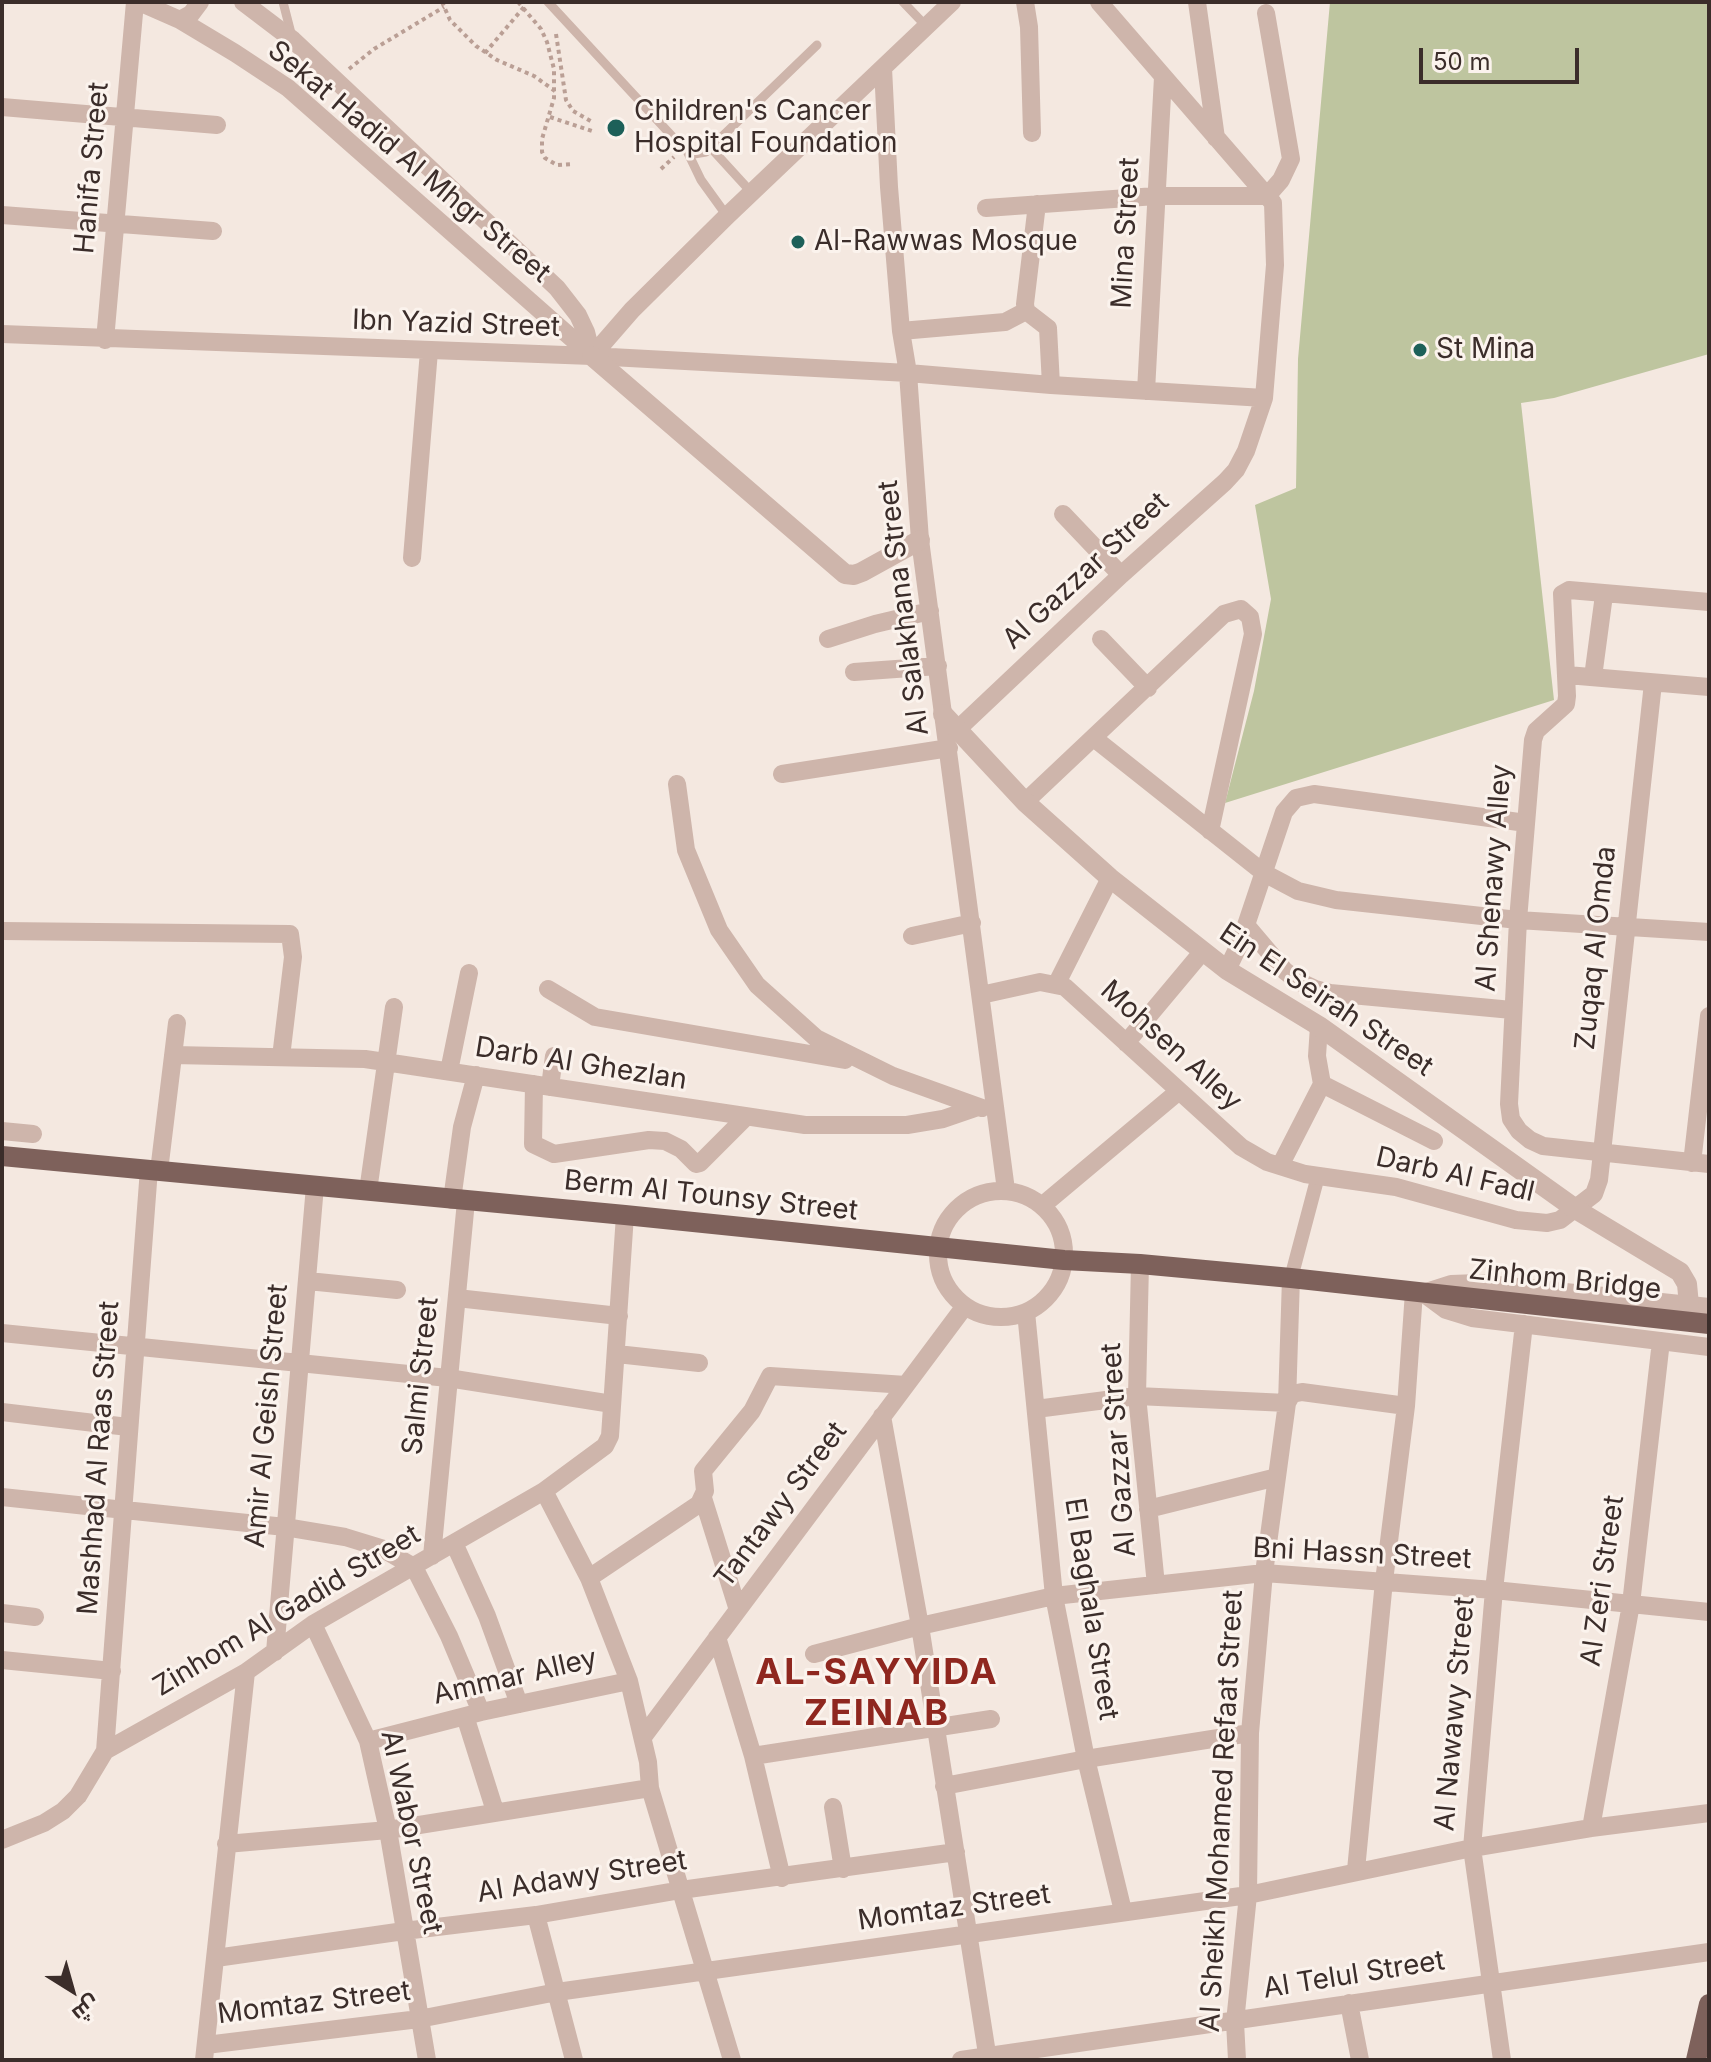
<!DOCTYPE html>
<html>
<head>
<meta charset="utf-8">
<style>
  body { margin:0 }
  #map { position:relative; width:1711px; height:2062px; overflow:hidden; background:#f4e8e0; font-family:Inter,Cairo,sans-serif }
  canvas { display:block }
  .frame { position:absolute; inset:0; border:4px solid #3b2d2a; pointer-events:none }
  .north { position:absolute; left:32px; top:1950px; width:80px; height:80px; -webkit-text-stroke:6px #fbf3ed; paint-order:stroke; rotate:143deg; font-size:22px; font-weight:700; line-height:32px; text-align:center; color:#3b2d2a }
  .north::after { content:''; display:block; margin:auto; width:28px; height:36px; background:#3b2d2a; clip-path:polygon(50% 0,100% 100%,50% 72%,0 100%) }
  .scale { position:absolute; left:1419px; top:48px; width:160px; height:36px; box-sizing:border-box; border:4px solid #3b2d2a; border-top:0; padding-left:10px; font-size:24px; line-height:28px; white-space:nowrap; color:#3b2d2a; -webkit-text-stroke:6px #fbf3ed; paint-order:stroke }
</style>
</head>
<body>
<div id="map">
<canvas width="1711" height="2062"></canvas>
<div class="frame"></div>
<div class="north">ش</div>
<div class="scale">50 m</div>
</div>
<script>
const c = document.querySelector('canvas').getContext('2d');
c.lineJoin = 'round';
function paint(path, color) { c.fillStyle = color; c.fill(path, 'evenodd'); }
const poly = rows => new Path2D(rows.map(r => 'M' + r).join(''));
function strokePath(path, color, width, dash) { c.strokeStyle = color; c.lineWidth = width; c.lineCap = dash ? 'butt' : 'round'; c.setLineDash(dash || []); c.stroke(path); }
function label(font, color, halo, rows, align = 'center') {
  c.font = font + ' Inter,sans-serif'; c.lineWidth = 6; c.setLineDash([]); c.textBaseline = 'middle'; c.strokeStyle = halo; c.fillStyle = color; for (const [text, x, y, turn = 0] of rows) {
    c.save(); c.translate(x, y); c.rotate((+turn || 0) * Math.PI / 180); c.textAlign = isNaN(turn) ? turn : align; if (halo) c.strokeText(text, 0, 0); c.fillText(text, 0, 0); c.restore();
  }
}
paint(poly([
  [1330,2,1709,2,1709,354,1554,398,1521,403,1554,700,1225,803,1254,691,1271,599,1255,505,1296,488,1298,359]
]), '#bec59f');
strokePath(poly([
  [442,2,450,20,476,46,497,60,534,76,555,91],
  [518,2,541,29,547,42,554,69,554,98,542,139,542,152,545,158,557,165,572,164],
  [556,34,566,100,573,111,594,123],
  [485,53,524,7],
  [349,69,374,49,444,7],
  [550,117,592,131],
  [661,169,674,157]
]), '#ba9f95', 4, [4, 4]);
strokePath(poly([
  [283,2,292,37],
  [548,2,683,148,694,154,706,152,817,45],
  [903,2,926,26],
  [710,147,752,193],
  [688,153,701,180,727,216]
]), '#ceb5ab', 9);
strokePath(poly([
  [1291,1278,1318,1176]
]), '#ceb5ab', 14);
strokePath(poly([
  [139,2,180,20,235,53,288,88,592,356],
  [243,2,293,40,557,288,578,315,586,332,592,356],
  [1025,2,1029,27,1032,133],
  [1197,2,1216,138],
  [1266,13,1291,159,1281,180,1267,196],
  [180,20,191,14,200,2],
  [2,107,217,125],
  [1037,204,1025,304,1026,311,1048,328,1051,385],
  [986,208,1156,196,1267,196],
  [2,215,213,231],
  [901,331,1005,322,1026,311],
  [2,334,592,356,908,373,901,331,889,187,883,68],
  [105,340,135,2],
  [592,356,632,310,727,216,952,2],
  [1146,391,1163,77],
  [1063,514,1121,575],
  [412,558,429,351],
  [1709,602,1569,590,1562,594,1567,696,1566,704,1536,731,1533,740,1518,920,1509,1104,1511,1119,1519,1131,1530,1140,1543,1146,1709,1164],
  [828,639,875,624,930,611],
  [1101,639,1148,688],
  [854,672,938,666],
  [1567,675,1709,687],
  [1593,677,1604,595],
  [959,728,1121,575,1225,482,1236,470,1246,451,1264,398,1275,265,1273,203,1099,2],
  [1095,739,1264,873,1298,891,1336,900,1518,920,1709,932],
  [782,774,949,748],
  [677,784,686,850,719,930,757,985,816,1038,893,1076,982,1108],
  [1025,802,1224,614,1241,609,1250,617,1253,634,1210,831],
  [1246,925,1285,971,1298,981,1315,989,1330,993,1512,1010],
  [2,931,290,934,293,957,281,1057],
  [912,936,972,923],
  [1227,970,1240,943,1284,812,1296,798,1314,794,1526,823],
  [1056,985,1110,878],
  [548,989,595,1017,845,1060],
  [981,995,1040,982,1065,987,1241,1147,1267,1162,1305,1174,1396,1187,1516,1220,1547,1223,1560,1220,1594,1194,1599,1180,1653,683],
  [1126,1043,1203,951],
  [173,1055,365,1059,805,1125,907,1125,943,1119,978,1107],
  [449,1071,469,973],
  [534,1084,533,1144,554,1154,649,1140,665,1141,681,1149,696,1164,700,1163,746,1117],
  [1322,1084,1434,1141],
  [550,1087,554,1056],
  [2,1131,33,1134],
  [1692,1163,1709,1016],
  [1280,1166,1322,1084,1317,1056,1319,1026],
  [159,1171,177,1023],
  [1006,1190,920,540,908,373,1051,385,1264,398],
  '938 1254a63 63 0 1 1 126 0a63 63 0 1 1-126 0Z',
  [368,1191,394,1007],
  [452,1200,462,1127,476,1075],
  [1043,1205,1179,1091],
  [1140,1264,1137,1396,1156,1585],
  [308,1281,397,1290],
  [1426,1292,1451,1284,1479,1283,1709,1307],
  [1423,1293,1446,1310,1472,1318,1709,1347],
  [457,1298,619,1316],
  [1026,1312,1054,1596,1086,1759,1123,1911],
  [2,1333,448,1378,612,1404],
  [617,1354,699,1363],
  [1036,1409,1137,1396,1287,1403,1292,1394,1302,1392,1406,1406],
  [2,1412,128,1427],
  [882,1416,920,1626,988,2060],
  [544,1491,589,1578,629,1681,648,1762,650,1788,732,2060],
  [2,1497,285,1527,345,1537,381,1548,414,1567,449,1636,481,1712],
  [703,1498,738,1610],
  [1148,1509,1277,1477],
  [454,1543,487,1616,519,1704],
  [432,1556,466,1201],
  [589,1578,699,1504,705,1491,703,1471,752,1411,770,1376,906,1385],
  [2,1613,35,1617],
  [313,1624,368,1741,388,1830,427,2060],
  [717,1637,753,1756,782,1878],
  [275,1652,315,1186],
  [814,1654,920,1626,1054,1596,1264,1573,1494,1590,1709,1612],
  [2,1660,112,1671],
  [465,1716,495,1811],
  [643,1737,965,1306],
  [368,1741,481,1712,629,1681],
  [105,1751,149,1169],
  [753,1756,991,1719],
  [944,1786,1086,1759,1250,1733],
  [833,1807,843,1869],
  [1591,1828,1631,1604,1661,1341],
  [2,1840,44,1823,63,1811,78,1796,105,1751,246,1672,313,1624,544,1491,605,1446,610,1436,625,1215],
  [226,1844,388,1830,650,1788],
  [1356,1870,1384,1581,1406,1406,1414,1292],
  [536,1915,574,2060],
  [216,1958,404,1931,536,1915,681,1890,956,1852],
  [1349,2003,1360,2060],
  [206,2045,419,2019,557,1992,1248,1895,1472,1848,1591,1828,1709,1813],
  [204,2060,246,1672],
  [961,2060,1709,1952],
  [1237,2060,1235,2022,1248,1895,1250,1733,1264,1573,1287,1403,1291,1278],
  [1502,2060,1472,1848,1494,1590,1524,1324]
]), '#ceb5ab', 18);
strokePath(poly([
  [592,356,845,574,854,575,862,572,920,540],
  [943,714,1025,802,1110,878,1227,970,1319,1026,1577,1210,1680,1272,1687,1284,1689,1305]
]), '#ceb5ab', 20);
strokePath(poly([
  [2,1156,625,1215,1064,1260,1140,1264,1291,1278,1709,1324],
  [1696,2060,1709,2004]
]), '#7e615b', 20);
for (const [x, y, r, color] of [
  [616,128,10,"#1d6059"],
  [798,242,8,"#1d6059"],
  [1420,350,8,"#1d6059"]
]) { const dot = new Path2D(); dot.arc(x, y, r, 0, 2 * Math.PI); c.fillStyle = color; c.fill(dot); strokePath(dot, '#fbf3ed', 3); }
label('28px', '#3b2d2a', '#fbf3ed', [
  ["Children's Cancer",634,112],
  ["Hospital Foundation",634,144],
  ["Al-Rawwas Mosque",814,242],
  ["St Mina",1436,350]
], 'left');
label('28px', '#3b2d2a', '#fbf3ed', [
  ["Sekat Hadid Al Mhgr Street",409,162,40],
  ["Hanifa Street",92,168,-85],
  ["Mina Street",1126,233,-87],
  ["Ibn Yazid Street",456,324,2],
  ["Al Gazzar Street",1086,571,-43],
  ["Al Salakhana Street",904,608,-97],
  ["Al Shenawy Alley",1494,878,-86],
  ["Zuqaq Al Omda",1596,948,-84],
  ["Ein El Seirah Street",1326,1000,34],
  ["Mohsen Alley",1171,1046,42],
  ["Darb Al Ghezlan",581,1064,9],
  ["Darb Al Fadl",1455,1175,13],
  ["Berm Al Tounsy Street",711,1196,6],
  ["Zinhom Bridge",1565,1280,6],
  ["Salmi Street",421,1376,-84],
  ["Amir Al Geish Street",267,1416,-85],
  ["Al Gazzar Street",1119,1450,-94],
  ["Mashhad Al Raas Street",99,1458,-86],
  ["Tantawy Street",781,1505,-53],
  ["Bni Hassn Street",1362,1554,3],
  ["Al Zeri Street",1603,1581,-82],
  ["El Baghala Street",1091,1609,81],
  ["Zinhom Al Gadid Street",287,1611,-31],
  ["Ammar Alley",515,1677,-13],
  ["Al Nawawy Street",1455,1714,-85],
  ["Al Sheikh Mohamed Refaat Street",1222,1811,-87],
  ["Al Wabor Street",411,1832,78],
  ["Al Adawy Street",582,1877,-9],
  ["Momtaz Street",954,1908,-8],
  ["Al Telul Street",1354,1975,-9],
  ["Momtaz Street",314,2003,-7]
]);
c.letterSpacing = '2px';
label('bold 36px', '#8f271f', '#fbf3ed', [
  ["AL-SAYYIDA",877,1673],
  ["ZEINAB",877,1714]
]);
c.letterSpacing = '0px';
</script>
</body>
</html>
